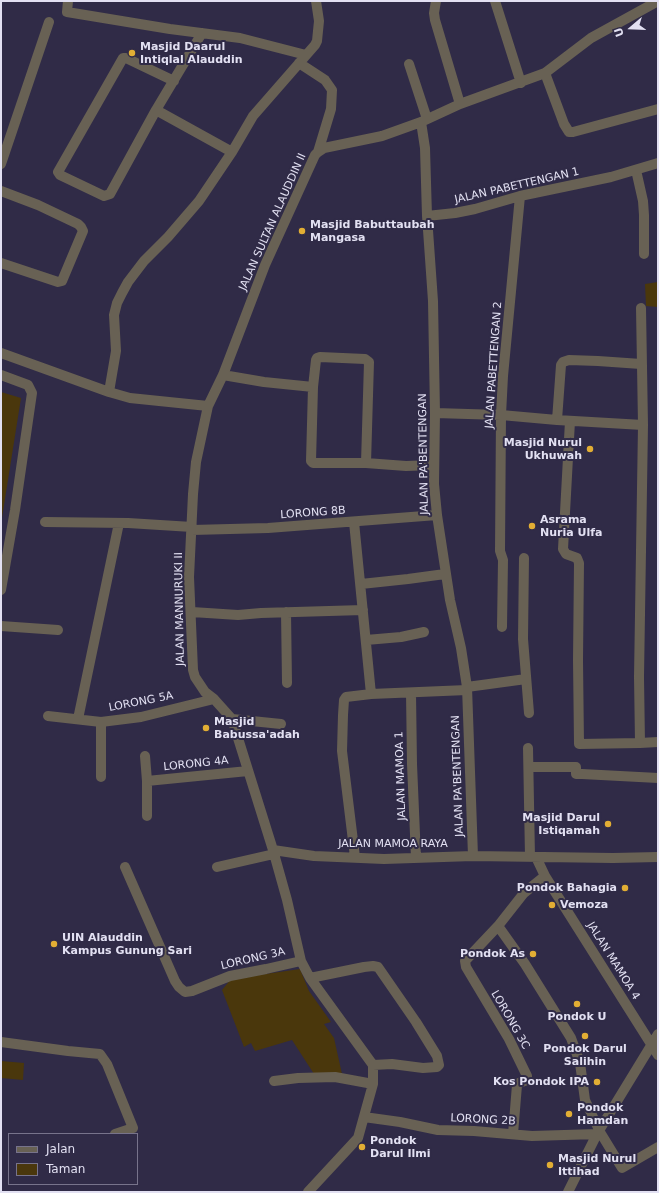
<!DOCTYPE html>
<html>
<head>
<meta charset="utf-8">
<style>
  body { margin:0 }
  #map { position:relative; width:659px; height:1193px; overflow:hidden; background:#302b47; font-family:"DejaVu Sans",sans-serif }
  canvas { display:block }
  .frame { position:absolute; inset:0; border:2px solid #e2e0f2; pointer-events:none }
  .legend { position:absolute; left:8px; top:1133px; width:130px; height:52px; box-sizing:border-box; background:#302b47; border:1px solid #77738b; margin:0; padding:5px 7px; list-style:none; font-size:12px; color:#e2e0f2 }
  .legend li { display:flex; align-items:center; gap:8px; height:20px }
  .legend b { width:20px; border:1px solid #77738b }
  .north { position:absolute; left:611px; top:8px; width:40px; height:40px; -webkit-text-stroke:3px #302b47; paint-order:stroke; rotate:251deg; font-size:11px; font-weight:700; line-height:16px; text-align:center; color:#e2e0f2 }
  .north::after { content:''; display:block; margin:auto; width:14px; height:18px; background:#e2e0f2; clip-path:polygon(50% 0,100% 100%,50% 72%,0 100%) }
</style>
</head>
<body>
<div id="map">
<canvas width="659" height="1193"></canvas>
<div class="frame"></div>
<ul class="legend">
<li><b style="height:5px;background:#686154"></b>Jalan</li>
<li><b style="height:11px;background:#4a370c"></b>Taman</li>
</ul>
<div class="north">U</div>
</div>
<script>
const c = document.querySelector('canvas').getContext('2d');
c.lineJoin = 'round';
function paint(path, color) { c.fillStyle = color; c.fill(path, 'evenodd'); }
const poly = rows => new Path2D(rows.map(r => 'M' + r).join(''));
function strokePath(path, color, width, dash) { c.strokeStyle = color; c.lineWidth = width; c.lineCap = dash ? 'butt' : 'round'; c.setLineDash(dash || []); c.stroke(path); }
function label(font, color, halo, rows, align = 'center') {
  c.font = font + ' "DejaVu Sans",sans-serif'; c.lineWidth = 4; c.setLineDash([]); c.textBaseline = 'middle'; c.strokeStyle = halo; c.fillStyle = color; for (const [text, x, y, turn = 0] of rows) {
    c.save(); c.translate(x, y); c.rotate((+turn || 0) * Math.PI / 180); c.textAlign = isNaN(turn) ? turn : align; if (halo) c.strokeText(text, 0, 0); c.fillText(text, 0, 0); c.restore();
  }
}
paint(poly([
  [658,282,658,307,646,306,645,284],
  [1,392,21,398,1,524],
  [300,969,309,991,331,1022,324,1024,334,1038,342,1074,314,1074,292,1040,255,1051,251,1043,244,1047,222,990,231,979],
  [1,1061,24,1063,23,1080,1,1078]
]), '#4a370c');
strokePath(poly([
  [68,1,67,12,170,29,240,38,306,55],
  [436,1,434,13,435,20,460,104],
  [495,1,521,83],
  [299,63,325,80,332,90,331,109,318,152],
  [409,64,427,119],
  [545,73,564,124,569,132,573,132,658,109],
  [174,81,126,58,123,58,58,172,60,175,104,196,110,194,156,110,202,33],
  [156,110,232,152],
  [421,122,425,148,427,216,433,301,435,413,434,484,437,515,450,600,461,648,467,687,473,856],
  [1,164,49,22],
  [636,170,643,201,644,215,644,254],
  [1,191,38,205,78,224,81,227,83,231,62,281,58,282,1,263],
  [427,216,455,213,475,209,520,196,611,177,658,163],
  [641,308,643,425],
  [1,353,109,392,130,398,208,406,223,375,265,265,315,155,318,152,324,148,382,136,421,122,460,104,545,73,591,38,658,1],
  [1,375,28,385,32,393,15,510,1,590],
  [223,375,264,382,313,387],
  [109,392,116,351,114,315,117,303,122,293,128,282,144,261,168,237,199,201,232,152,253,116,315,45,317,41,319,21,316,1],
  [208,406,196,462,193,494,189,577,193,670,195,677,205,692,214,699,232,719,273,850,287,900,301,961,310,978,373,1065,373,1084,358,1138,308,1192],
  [435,413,501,415,557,420,643,425,639,677,640,743,658,742],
  [557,420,561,365,563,362,569,360,598,361,641,364],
  [570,421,563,549,566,554,577,558,579,563,578,660,579,744,640,743],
  [366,463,369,362,365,359,320,357,317,358,316,360,313,387,311,461,313,463,366,463,406,466,434,465],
  [45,522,128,523,192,527],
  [354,522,371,694,467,690],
  [192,530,268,528,437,515],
  [524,558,523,639,529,713],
  [361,584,408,579,445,574],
  [192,612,238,615,261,613,363,610],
  [286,612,287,683],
  [1,626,58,630],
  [502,627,503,560,500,551,501,415,503,376,520,196],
  [366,640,401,637,424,632],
  [467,687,526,679],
  [411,693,412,764,416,858],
  [48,716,101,722,141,717,214,699],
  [78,719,119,523],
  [232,719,281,724],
  [101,722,101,777],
  [528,748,530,857],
  [145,756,147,781,147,816],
  [529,767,576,767,576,774,582,774,658,778],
  [147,781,248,771],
  [273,850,314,856,384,859,473,856,613,858,658,857],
  [355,857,342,751,343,715,344,700,346,697,371,694],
  [536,857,545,876,658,1055],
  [125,867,175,981,179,987,185,992,192,991,230,976,266,969,301,961],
  [217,867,274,854],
  [498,926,525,964,571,1038,580,1063,585,1100,600,1132,622,1168,658,1147],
  [310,978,364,967,373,966,378,967,416,1022,437,1056,439,1065,437,1067,423,1068,392,1064,373,1065],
  [1,1042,68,1051,100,1054,107,1064,133,1128,115,1134],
  [274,1081,298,1078,335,1077,373,1084],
  [364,1117,400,1122,438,1130,474,1131,532,1136,597,1134,658,1034],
  [513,1134,517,1085,519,1083,527,1080,527,1076,509,1039,466,967,465,961,498,926,524,893,545,876],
  [568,1192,597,1134]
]), '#686154', 10);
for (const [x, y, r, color] of [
  [132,53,4,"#e2ae34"],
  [302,231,4,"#e2ae34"],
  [590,449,4,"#e2ae34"],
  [532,526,4,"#e2ae34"],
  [206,728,4,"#e2ae34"],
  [608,824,4,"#e2ae34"],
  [625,888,4,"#e2ae34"],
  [552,905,4,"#e2ae34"],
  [54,944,4,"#e2ae34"],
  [533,954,4,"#e2ae34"],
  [577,1004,4,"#e2ae34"],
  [585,1036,4,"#e2ae34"],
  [597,1082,4,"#e2ae34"],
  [569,1114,4,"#e2ae34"],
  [362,1147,4,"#e2ae34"],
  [550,1165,4,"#e2ae34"]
]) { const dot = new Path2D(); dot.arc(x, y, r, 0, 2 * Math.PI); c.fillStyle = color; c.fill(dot); strokePath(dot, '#302b47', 1.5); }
label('bold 11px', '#e2e0f2', '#302b47', [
  ["Masjid Daarul",140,47],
  ["Intiqlal Alauddin",140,60],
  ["Masjid Babuttaubah",310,225],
  ["Mangasa",310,238],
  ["Masjid Nurul",582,443,"right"],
  ["Ukhuwah",582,456,"right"],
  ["Asrama",540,520],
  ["Nuria Ulfa",540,533],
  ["Masjid",214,722],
  ["Babussa'adah",214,735],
  ["Masjid Darul",600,818,"right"],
  ["Istiqamah",600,831,"right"],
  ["Pondok Bahagia",617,888,"right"],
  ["Vemoza",560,905],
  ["UIN Alauddin",62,938],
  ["Kampus Gunung Sari",62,951],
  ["Pondok As",525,954,"right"],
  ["Pondok U",577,1017,"center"],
  ["Pondok Darul",585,1049,"center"],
  ["Salihin",585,1062,"center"],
  ["Kos Pondok IPA",589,1082,"right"],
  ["Pondok",577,1108],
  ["Hamdan",577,1121],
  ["Pondok",370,1141],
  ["Darul Ilmi",370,1154],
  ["Masjid Nurul",558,1159],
  ["Ittihad",558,1172]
], 'left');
label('11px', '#e2e0f2', '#302b47', [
  ["JALAN PABETTENGAN 1",517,186,-13],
  ["JALAN SULTAN ALAUDDIN II",273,222,-66],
  ["JALAN PABETTENGAN 2",494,365,-86],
  ["JALAN PA'BENTENGAN",424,454,-91],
  ["LORONG 8B",313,513,-4],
  ["JALAN MANNURUKI II",180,609,-91],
  ["LORONG 5A",141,702,-11],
  ["LORONG 4A",196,764,-6],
  ["JALAN MAMOA 1",401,776,-92],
  ["JALAN PA'BENTENGAN",458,776,-92],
  ["JALAN MAMOA RAYA",393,844],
  ["LORONG 3A",253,959,-13],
  ["JALAN MAMOA 4",613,961,58],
  ["LORONG 3C",510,1020,60],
  ["LORONG 2B",483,1120,3]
]);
</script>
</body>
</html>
